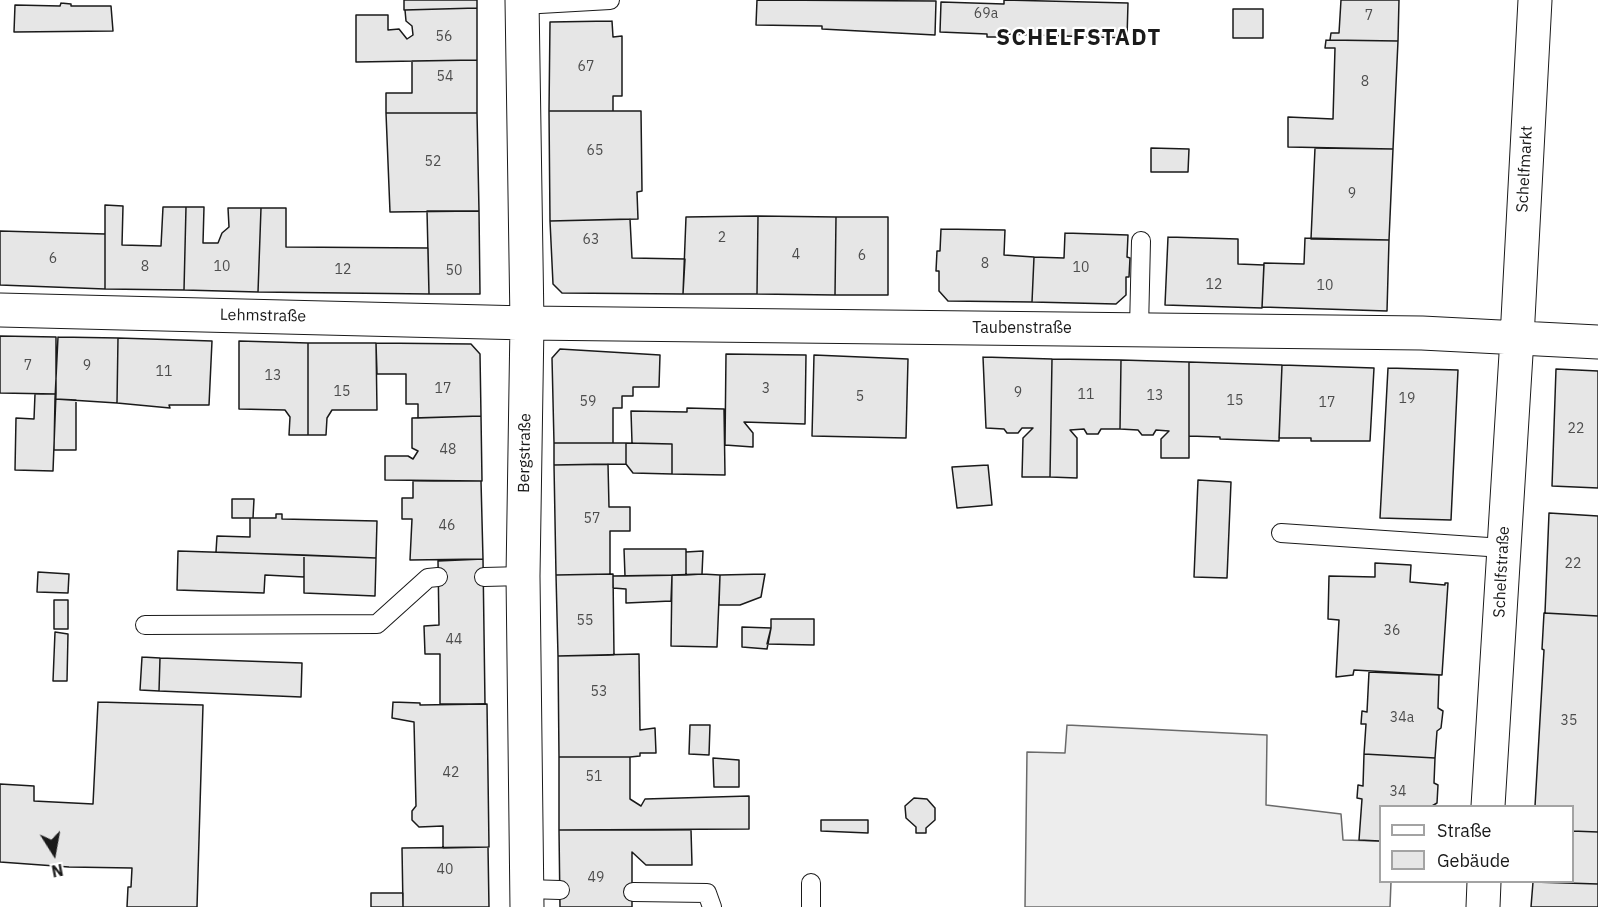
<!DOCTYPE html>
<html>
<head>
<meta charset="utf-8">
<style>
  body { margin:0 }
  #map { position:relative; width:1598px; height:907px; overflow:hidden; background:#fff; font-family:"IBM Plex Sans",sans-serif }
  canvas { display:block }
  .legend { position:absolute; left:1379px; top:805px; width:195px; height:78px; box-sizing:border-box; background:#fff; border:2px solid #a3a3a3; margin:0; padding:8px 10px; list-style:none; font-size:18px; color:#1a1a1a }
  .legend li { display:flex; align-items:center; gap:12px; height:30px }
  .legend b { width:30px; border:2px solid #a3a3a3 }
  .north { position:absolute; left:24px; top:823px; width:60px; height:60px; -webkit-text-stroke:4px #fff; paint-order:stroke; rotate:169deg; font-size:16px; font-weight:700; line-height:24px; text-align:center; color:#1a1a1a }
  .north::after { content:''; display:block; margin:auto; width:21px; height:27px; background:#1a1a1a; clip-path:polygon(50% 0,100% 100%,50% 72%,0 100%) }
</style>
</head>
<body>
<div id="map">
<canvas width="1598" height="907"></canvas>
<ul class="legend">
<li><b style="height:8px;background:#fff"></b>Straße</li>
<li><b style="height:16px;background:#e6e6e6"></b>Gebäude</li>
</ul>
<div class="north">N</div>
</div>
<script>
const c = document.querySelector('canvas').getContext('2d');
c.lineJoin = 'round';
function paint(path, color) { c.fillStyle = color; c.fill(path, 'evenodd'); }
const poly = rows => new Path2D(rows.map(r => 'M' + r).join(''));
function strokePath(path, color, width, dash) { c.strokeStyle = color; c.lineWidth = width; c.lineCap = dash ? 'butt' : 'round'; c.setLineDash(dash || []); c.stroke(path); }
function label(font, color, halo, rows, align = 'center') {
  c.font = font + ' "IBM Plex Sans",sans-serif'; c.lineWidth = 4.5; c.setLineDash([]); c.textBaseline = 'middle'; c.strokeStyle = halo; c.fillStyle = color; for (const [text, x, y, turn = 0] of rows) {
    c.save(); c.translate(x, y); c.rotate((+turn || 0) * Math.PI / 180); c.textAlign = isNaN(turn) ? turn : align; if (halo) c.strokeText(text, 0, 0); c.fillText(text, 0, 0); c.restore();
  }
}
const parking = poly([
  [1067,725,1267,735,1266,805,1341,814,1343,840,1380,841,1380,882,1391,882,1390,907,1025,907,1027,752,1065,753,1067,725]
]);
paint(parking, '#ededed');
strokePath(parking, '#6a6a6a', 1.5);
const building = poly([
  [404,0,477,0,477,8,404,10,404,0],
  [757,0,936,1,935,35,822,29,822,26,756,25,757,0],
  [1004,0,1128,3,1127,38,1003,34,1003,37,987,37,987,34,940,32,941,2,1004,4,1004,0],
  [1341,0,1399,0,1398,41,1330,40,1331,33,1339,33,1341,0],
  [61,3,71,4,71,6,111,6,113,31,14,32,15,5,60,6,61,3],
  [477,8,477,60,356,62,356,15,388,15,388,30,399,29,407,39,413,35,412,26,406,21,405,10,477,8],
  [1233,9,1263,9,1263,38,1233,38,1233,9],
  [612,21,613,37,622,36,622,96,613,96,613,111,549,111,550,22,612,21],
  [1326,40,1398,41,1393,149,1288,147,1288,117,1333,119,1335,48,1325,48,1326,40],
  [477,60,477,113,386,113,386,93,412,93,412,61,477,60],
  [549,111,641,111,642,191,637,192,638,219,550,221,549,111],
  [386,113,477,113,479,211,390,212,386,113],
  [1151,148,1189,149,1188,172,1151,172,1151,148],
  [1315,148,1393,149,1389,240,1311,239,1315,148],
  [105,205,123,206,122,245,161,246,163,207,186,207,184,290,105,289,105,205],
  [186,207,204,207,203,243,218,243,222,233,229,227,228,208,261,208,258,292,184,290,186,207],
  [261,208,286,208,286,247,428,248,429,294,258,292,261,208],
  [427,211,479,211,480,294,429,294,427,211],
  [758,216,757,294,683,294,686,217,758,216],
  [758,216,836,217,835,295,757,294,758,216],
  [836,217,888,217,888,295,835,295,836,217],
  [630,219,632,258,685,259,683,294,562,293,553,284,550,221,630,219],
  [941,229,1005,230,1004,255,1034,257,1032,302,948,301,939,291,939,271,936,271,937,251,940,251,941,229],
  [0,231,105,234,105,289,0,285,0,231],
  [1065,233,1128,235,1127,257,1130,258,1129,277,1126,277,1126,295,1116,304,1032,302,1034,257,1064,258,1065,233],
  [1168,237,1238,239,1238,264,1264,265,1262,308,1165,305,1168,237],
  [1305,238,1389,240,1387,311,1262,307,1264,263,1304,264,1305,238],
  [0,336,56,337,56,394,0,393,0,336],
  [58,337,118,338,117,403,55,399,58,337],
  [118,338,212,341,209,405,169,405,170,408,117,403,118,338],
  [239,341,308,343,308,435,289,435,290,417,285,410,239,409,239,341],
  [308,343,376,343,377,410,332,410,327,418,326,435,308,435,308,343],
  [376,343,471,344,480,354,481,416,418,418,418,404,406,404,406,374,377,374,376,343],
  [560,349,660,355,659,387,633,387,633,396,622,396,622,408,613,408,613,443,554,443,552,358,560,349],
  [726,354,806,355,805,424,744,422,753,433,753,447,725,445,726,354],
  [814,355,908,359,906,438,812,436,814,355],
  [983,357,1052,359,1050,477,1022,477,1023,438,1033,428,1022,428,1018,433,1007,433,1004,429,986,428,983,357],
  [1052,359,1121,360,1120,429,1101,429,1098,434,1087,434,1084,429,1070,430,1077,438,1077,478,1050,477,1052,359],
  [1121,360,1189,362,1189,458,1161,458,1161,439,1169,431,1156,430,1153,435,1142,435,1138,430,1120,429,1121,360],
  [1189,362,1282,365,1279,441,1220,439,1220,437,1189,436,1189,362],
  [1282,365,1374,368,1370,441,1311,441,1311,438,1279,438,1282,365],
  [1388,368,1458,370,1451,520,1380,518,1388,368],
  [1556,369,1598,371,1598,488,1552,486,1556,369],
  [35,394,56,394,53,471,15,470,16,418,34,419,35,394],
  [55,399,76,400,76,450,54,450,55,399],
  [687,408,724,409,725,475,672,474,672,444,632,443,631,411,687,412,687,408],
  [481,416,482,481,385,480,385,456,408,456,413,459,418,451,412,448,412,418,481,416],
  [554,443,626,443,626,464,554,465,554,443],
  [626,443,672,444,672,474,633,473,626,464,626,443],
  [608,464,609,507,630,507,630,531,610,531,610,574,556,575,554,465,608,464],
  [988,465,992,505,957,508,952,467,988,465],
  [1198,480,1231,482,1227,578,1194,577,1198,480],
  [413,481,481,481,483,559,410,560,412,519,402,519,402,498,413,498,413,481],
  [232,499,254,499,253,518,232,518,232,499],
  [1549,513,1598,516,1598,616,1545,613,1549,513],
  [276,514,282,514,282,519,377,521,376,558,216,552,217,536,250,537,250,518,276,518,276,514],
  [624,549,686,549,686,575,625,576,624,549],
  [178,551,304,555,304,577,265,575,264,593,177,590,178,551],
  [703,551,702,574,686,575,686,552,703,551],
  [304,555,376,558,375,596,304,593,304,555],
  [483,559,485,704,440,704,440,654,425,654,424,626,439,625,438,561,483,559],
  [1375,563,1411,565,1410,582,1445,585,1445,583,1448,583,1442,675,1354,670,1353,675,1336,677,1339,620,1328,619,1329,576,1375,577,1375,563],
  [38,572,69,574,68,593,37,592,38,572],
  [613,574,614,655,558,656,556,575,613,574],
  [702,574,720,575,717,647,671,646,672,575,702,574],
  [765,574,761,597,740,605,719,605,720,575,765,574],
  [672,575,671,601,626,603,626,589,613,588,613,576,672,575],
  [54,600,68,600,68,629,54,629,54,600],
  [1544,613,1598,616,1598,832,1572,831,1572,806,1535,806,1544,650,1542,649,1544,613],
  [771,619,814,619,814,645,767,644,771,628,771,619],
  [742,627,771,628,767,649,742,647,742,627],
  [55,632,68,634,67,681,53,681,55,632],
  [639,654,640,730,655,728,656,753,640,753,640,756,630,757,559,757,558,656,639,654],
  [142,657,160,658,159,691,140,690,142,657],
  [160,658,302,663,301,697,159,691,160,658],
  [1369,672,1439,675,1438,708,1443,711,1441,728,1437,731,1435,758,1364,754,1366,724,1361,724,1362,711,1367,712,1369,672],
  [98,702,203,705,197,907,127,907,128,887,131,887,132,868,69,867,0,862,0,784,34,786,34,801,93,804,98,702],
  [393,702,420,703,420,705,487,704,489,847,443,848,443,826,419,827,412,820,412,811,416,806,414,722,392,718,393,702],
  [690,725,710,725,709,755,689,754,690,725],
  [1364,754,1435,758,1434,783,1438,785,1437,803,1432,806,1380,806,1380,841,1359,840,1362,799,1357,798,1358,785,1363,786,1364,754],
  [559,757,630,757,630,799,641,806,645,799,749,796,749,829,559,830,559,757],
  [713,758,739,760,739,787,714,787,713,758],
  [914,798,927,799,935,808,935,820,926,828,926,833,916,833,916,827,906,818,905,806,914,798],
  [821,820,868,820,868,833,821,831,821,820],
  [559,830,691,830,692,865,646,865,632,852,632,907,560,907,559,830],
  [1572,831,1598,832,1598,884,1535,882,1572,882,1572,831],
  [488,847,489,907,403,907,402,848,488,847],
  [1533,882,1598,884,1598,907,1531,907,1533,882],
  [371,893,403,893,403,907,371,907,371,893]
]);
paint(building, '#e6e6e6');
strokePath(building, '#1a1a1a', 1.5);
const lane = poly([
  [522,5,610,0],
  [1139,329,1141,241],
  [1281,533,1503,548],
  [484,577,523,576],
  [145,625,377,624,428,578,438,577],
  [811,883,811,907],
  [527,889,560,890],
  [633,892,707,893,712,907]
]);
const street = poly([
  [522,0,527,323,523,576,527,907],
  [0,310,527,323,1422,333,1598,342],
  [1488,806,1517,338,1535,0],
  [1483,907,1484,882]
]);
strokePath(lane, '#1a1a1a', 20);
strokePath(street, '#1a1a1a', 35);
strokePath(lane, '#fff', 18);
strokePath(street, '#fff', 33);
label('14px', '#4d4d4d', null, [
  ["69a",986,14],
  ["7",1369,16],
  ["56",444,37],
  ["67",586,67],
  ["54",445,77],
  ["8",1365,82],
  ["65",595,151],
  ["52",433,162],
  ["9",1352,194],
  ["2",722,238],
  ["63",591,240],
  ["4",796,255],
  ["6",862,256],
  ["6",53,259],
  ["8",985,264],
  ["8",145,267],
  ["10",222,267],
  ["10",1081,268],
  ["12",343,270],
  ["50",454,271],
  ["12",1214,285],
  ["10",1325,286],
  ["7",28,366],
  ["9",87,366],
  ["11",164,372],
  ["13",273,376],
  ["17",443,389],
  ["3",766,389],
  ["15",342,392],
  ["9",1018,393],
  ["11",1086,395],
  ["13",1155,396],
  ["5",860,397],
  ["19",1407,399],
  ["15",1235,401],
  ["59",588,402],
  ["17",1327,403],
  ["22",1576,429],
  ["48",448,450],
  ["57",592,519],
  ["46",447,526],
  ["22",1573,564],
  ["55",585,621],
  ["36",1392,631],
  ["44",454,640],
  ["53",599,692],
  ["34a",1402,718],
  ["35",1569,721],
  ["42",451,773],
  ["51",594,777],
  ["34",1398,792],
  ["40",445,870],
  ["49",596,878]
]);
label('16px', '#1a1a1a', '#fff', [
  ["Schelfmarkt",1525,169,-87],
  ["Lehmstraße",263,316,1],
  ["Taubenstraße",1022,328],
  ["Bergstraße",525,453,-89],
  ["Schelfstraße",1502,572,-87]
]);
c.letterSpacing = '1.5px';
label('bold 22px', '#1a1a1a', '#fff', [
  ["SCHELFSTADT",1079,39]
]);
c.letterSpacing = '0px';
</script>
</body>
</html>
